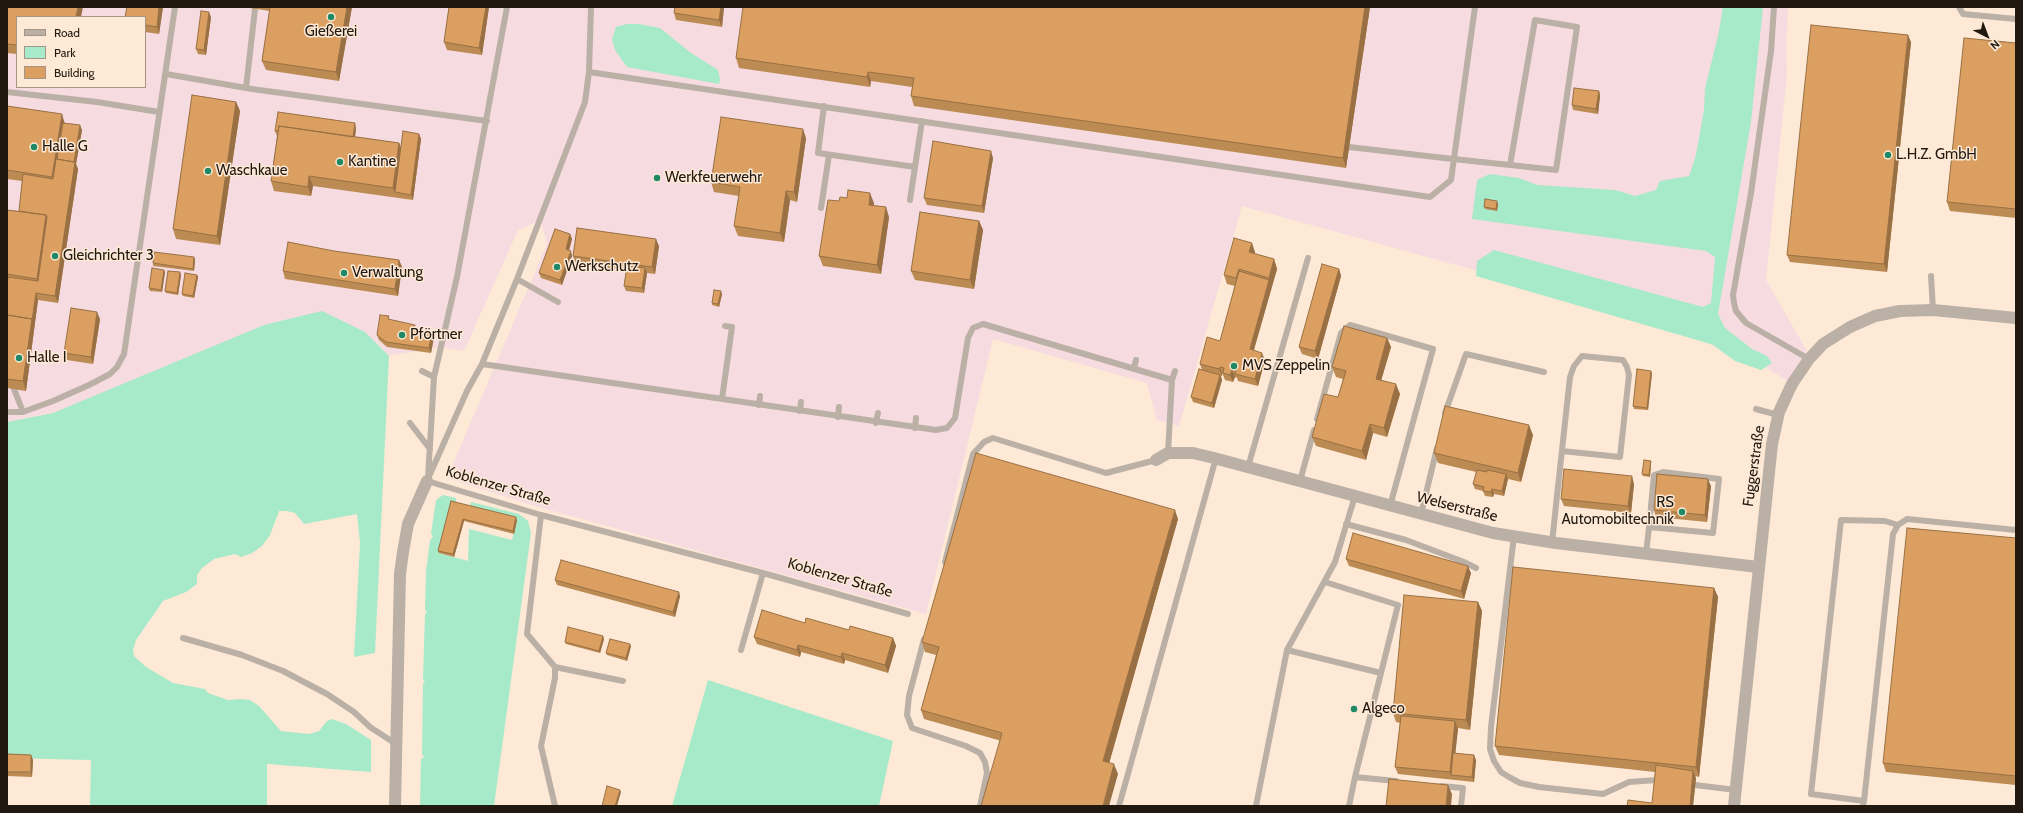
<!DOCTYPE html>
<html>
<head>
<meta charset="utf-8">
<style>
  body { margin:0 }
  #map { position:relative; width:2023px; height:813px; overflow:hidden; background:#fde9d6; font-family:Cabin,sans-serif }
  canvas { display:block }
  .frame { position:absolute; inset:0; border:8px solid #21180f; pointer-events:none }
  .legend { position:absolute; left:16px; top:16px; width:130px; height:72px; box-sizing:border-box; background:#fde9d6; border:1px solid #a59586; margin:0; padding:5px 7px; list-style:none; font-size:12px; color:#21180f }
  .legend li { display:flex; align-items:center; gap:8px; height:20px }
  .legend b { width:20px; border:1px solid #a59586 }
  .north { position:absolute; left:1967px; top:16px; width:40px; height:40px; -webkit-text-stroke:3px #fde9d6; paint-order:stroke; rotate:138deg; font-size:11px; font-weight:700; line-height:16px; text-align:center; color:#21180f }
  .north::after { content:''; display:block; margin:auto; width:14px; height:18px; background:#21180f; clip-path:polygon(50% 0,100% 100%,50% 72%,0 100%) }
</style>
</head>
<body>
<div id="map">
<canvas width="2023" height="813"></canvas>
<div class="frame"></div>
<ul class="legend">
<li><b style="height:5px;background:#bab0a5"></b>Road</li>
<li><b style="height:11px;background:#a6eac9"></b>Park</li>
<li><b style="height:11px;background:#dba061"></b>Building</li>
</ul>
<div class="north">N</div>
</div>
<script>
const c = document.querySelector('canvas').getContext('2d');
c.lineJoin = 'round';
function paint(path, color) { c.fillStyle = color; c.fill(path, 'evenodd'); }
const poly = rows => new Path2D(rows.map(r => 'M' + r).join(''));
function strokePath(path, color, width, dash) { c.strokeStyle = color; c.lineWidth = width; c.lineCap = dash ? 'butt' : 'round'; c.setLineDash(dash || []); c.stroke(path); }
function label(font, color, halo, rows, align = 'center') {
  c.font = font + ' Cabin,sans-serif'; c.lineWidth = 3; c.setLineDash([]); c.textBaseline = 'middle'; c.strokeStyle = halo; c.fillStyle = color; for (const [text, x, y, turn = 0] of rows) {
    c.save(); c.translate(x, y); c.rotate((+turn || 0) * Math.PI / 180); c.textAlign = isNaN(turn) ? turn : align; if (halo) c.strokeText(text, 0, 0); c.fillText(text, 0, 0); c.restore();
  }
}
paint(poly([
  [7,7,1788,7,1786,48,1787,74,1766,280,1807,351,1788,381,1715,336,1242,206,1179,426,1157,420,1147,383,993,339,926,614,535,506,447,478,547,244,541,220,518,230,464,351,441,347,389,356,377,343,7,422],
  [17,17,145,17,145,87,17,87]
]), '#f6dbe0');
paint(poly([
  [1723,7,1763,7,1751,122,1718,314,1725,328,1752,349,1767,356,1772,363,1761,370,1735,361,1713,345,1697,340,1476,276,1477,261,1494,250,1703,307,1711,303,1715,257,1706,251,1472,219,1477,180,1490,174,1519,178,1537,185,1615,190,1635,196,1656,190,1660,181,1689,176,1696,155,1704,110,1705,89,1719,31],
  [627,24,639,24,660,28,691,53,718,70,720,79,719,84,627,67,615,50,612,39,616,27],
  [322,311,365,332,389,356,375,653,354,657,360,543,357,514,304,524,295,513,287,511,279,511,270,535,262,546,252,553,241,557,235,554,214,559,202,568,197,575,197,584,186,592,163,601,136,640,133,650,134,656,146,667,173,683,205,689,208,693,228,700,243,699,250,700,259,706,281,731,309,734,319,731,327,721,332,719,346,724,371,740,371,772,267,764,267,806,90,806,91,760,7,758,7,422,53,413,264,325],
  [443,495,456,498,456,504,439,553,468,561,469,529,512,540,517,520,470,508,471,502,519,514,528,521,531,533,494,806,420,806,421,759,424,757,422,754,423,683,425,682,423,679,425,614,427,613,425,609,426,571,430,540,433,537,431,534,436,500],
  [708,680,893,741,879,806,672,806]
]), '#a6eac9');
strokePath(poly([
  [1774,7,1771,51,1751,193,1733,295,1734,303,1736,311,1746,323,1809,359],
  [1959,7,1963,14,2016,19],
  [589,72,1430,197,1451,180,1475,7],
  [166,74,252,89,487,121],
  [246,88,255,9],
  [7,92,97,102,159,112],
  [824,106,818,153,915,167,922,121],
  [1349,147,1453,159,1510,165,1556,170,1577,27,1535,20,1510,165],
  [910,200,915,167],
  [821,208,829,155],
  [1931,276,1933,310],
  [517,279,558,302],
  [482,364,936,430,947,428,955,418,968,338,973,328,983,324,1172,380,1168,453],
  [1134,368,1136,360],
  [422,371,434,377],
  [1172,380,1175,371],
  [14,389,23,412],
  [722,399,732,327,725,326],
  [759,405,760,396],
  [1756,409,1778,415],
  [800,411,801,402],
  [7,412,23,412,53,401,89,385,110,374,117,367,124,354,175,7],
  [1445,413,1466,354,1544,372],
  [838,417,839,407],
  [1317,419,1341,333,1350,325,1433,349,1390,506],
  [410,423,430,449],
  [876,423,878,413],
  [915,428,916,418],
  [1248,467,1308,258],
  [428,478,434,377,457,277,507,7],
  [427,481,467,391,482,364,517,279,585,102,589,72,591,7],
  [427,481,541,515,763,573,908,614],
  [1300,481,1314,430],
  [1421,514,1437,448],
  [541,515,527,634,555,667,555,678,541,746,555,806],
  [1346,524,1406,540,1464,562,1476,568],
  [1514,536,1491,727,1490,749,1494,761,1501,772,1509,777,1520,783,1539,787,1603,794,1629,782,1657,780],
  [1552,543,1556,505,1570,377,1574,366,1582,356,1623,360,1627,367,1629,375,1620,457,1562,451],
  [1646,554,1649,527,1654,475,1663,472,1719,479,1713,533,1649,527],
  [945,562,973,454,984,442,993,438,1106,473,1156,460],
  [1325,582,1398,605,1355,777],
  [183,638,242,655,283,671,327,694,354,712,370,727,396,744],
  [924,639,909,696,907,715,912,728,966,746,980,753,985,762,987,773,980,806],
  [741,650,763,573],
  [1287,650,1381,673],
  [555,667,623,681],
  [1695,785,1736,790],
  [1441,786,1463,788,1461,806],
  [1864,801,1893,534,1898,525,1907,519,2016,530],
  [1119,806,1216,458],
  [1256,806,1287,650,1335,562,1355,496],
  [1349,806,1355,777,1396,781],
  [1863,806,1864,801,1811,794,1841,520,1885,521,1898,525]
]), '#bab0a5', 6);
strokePath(poly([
  [1156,460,1168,453,1193,453,1214,458,1493,533,1556,543,1758,567],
  [395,806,400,574,403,552,408,524,427,481],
  [1734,806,1772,444,1779,412,1792,384,1809,359,1823,344,1850,327,1875,316,1900,311,1933,310,2016,318]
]), '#bab0a5', 12);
paint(poly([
  [7,7,17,17,17,54,7,53],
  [127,7,163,7,159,34,145,32,145,17],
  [243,7,352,7,339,81,266,70,262,61,270,11],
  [449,7,489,7,482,55,447,50,444,42],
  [675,7,724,7,722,27,676,20,674,13],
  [1370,7,1346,168,914,106,911,96,912,87,871,81,870,87,739,68,736,58],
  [211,17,206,55,198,54,196,49],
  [1911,42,1887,272,1790,262,1787,255],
  [2016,43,2016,218,1950,211,1947,202],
  [124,87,135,87,134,88],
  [1599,91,1600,96,1598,114,1573,110,1572,105],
  [236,102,240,111,220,245,176,239,173,229],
  [7,106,65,123,82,130,76,164,78,169,58,303,38,300,26,391,7,388,7,210,19,211,22,181,7,179],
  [356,128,355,137,399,143,401,148,419,134,421,139,413,200,313,186,311,196,274,191,271,181,277,136,275,131],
  [806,138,797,202,790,200,784,242,738,236,734,226,739,196,714,192,711,182],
  [993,158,984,213,927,205,924,198],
  [839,201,874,203,873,206,889,217,881,274,823,266,819,256],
  [1498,204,1497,211,1485,209,1484,207],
  [979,221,983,230,974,289,915,280,911,271],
  [570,234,572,239,569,250,572,256,562,285,541,278,539,273],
  [659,246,655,274,647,273,644,293,626,291,624,286,627,271,576,264,573,256],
  [334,251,399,260,402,267,398,296,285,279,283,271],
  [1255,252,1255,254,1274,259,1277,269,1254,350,1265,360,1258,386,1238,381,1237,378,1235,377,1233,382,1225,380,1223,375,1222,374,1222,376,1221,376,1222,380,1214,408,1193,402,1191,397,1202,370,1200,364,1220,341,1235,286,1227,284,1224,275],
  [194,257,195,260,194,271,153,266,153,263],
  [1339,269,1341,276,1318,359,1302,354,1299,347],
  [165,272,162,292,150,291,149,288],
  [181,275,178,295,166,293,165,291],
  [197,275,198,277,194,298,183,296,182,294],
  [722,294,719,307,712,305,712,303],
  [100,319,93,364,67,360,64,353],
  [390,320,417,329,432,332,434,337,431,353,387,347,379,340,377,335],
  [1387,338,1391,347,1381,380,1400,394,1387,437,1373,433,1366,460,1316,446,1312,437,1338,397,1343,379,1336,377,1332,367],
  [1652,373,1648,410,1634,409,1633,406],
  [1533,435,1521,482,1508,479,1504,496,1494,494,1493,497,1485,496,1483,491,1475,489,1473,484,1476,472,1438,463,1434,453],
  [1651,461,1651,463,1650,477,1643,476,1642,474],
  [1634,484,1631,513,1564,506,1561,499],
  [1711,486,1707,522,1656,517,1654,510],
  [451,501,517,520,514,534,464,521,454,557,439,553,438,551],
  [1178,519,1109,763,1118,774,924,719,921,710,936,655,925,652,922,642],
  [2016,538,2016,785,1886,772,1883,763],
  [1346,559,1471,573,1464,599,1349,566],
  [555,580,680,596,675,617,557,585],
  [1714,588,1718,597,1699,777,1695,776,1696,778,1693,806,1627,806,1652,803,1655,772,1499,755,1495,746],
  [1478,602,1482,611,1470,730,1458,728,1455,753,1476,760,1474,782,1398,774,1395,767,1400,723,1396,722,1393,713],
  [805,623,893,638,896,646,888,673,845,660,844,664,801,652,800,657,757,644,754,637],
  [604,639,600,653,566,644,565,642],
  [631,646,627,661,607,655,606,653],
  [7,754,31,755,33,760,32,777,7,776]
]), '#bc8a53');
paint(poly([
  [78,7,83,7,81,17,76,17],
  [159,7,163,7,159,34,157,27],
  [347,7,352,7,339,81,336,72],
  [486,7,489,7,482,55,479,48],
  [721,7,724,7,722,27,719,20],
  [1365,7,1370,7,1346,168,1343,158],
  [209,12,211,17,206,55,204,50],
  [1908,35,1911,42,1887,272,1884,264],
  [868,72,871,81,870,87,867,77],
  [1599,91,1600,96,1598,114,1596,109],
  [236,102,240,111,220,245,217,236],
  [62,114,65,124,55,186,52,177],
  [355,123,356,128,354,146,352,141],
  [80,125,82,130,76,164,78,169,58,303,55,296,74,164],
  [803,129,806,138,797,202,794,192],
  [419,134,421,139,413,200,411,195],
  [399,143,403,153,395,192,393,188],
  [991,151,993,158,984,213,982,206],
  [309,176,313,186,311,196,308,187],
  [786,191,790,200,784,242,780,233],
  [870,193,874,203,872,214,869,205],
  [1497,201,1498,204,1497,211,1496,209],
  [886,207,889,217,881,274,877,265],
  [46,215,50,225,40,288,37,279],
  [979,221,983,230,974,289,970,280],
  [570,234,572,239,568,254,566,249],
  [656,239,659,246,655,274,652,267],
  [1252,243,1255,252,1253,262,1249,252],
  [571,251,572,256,562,285,560,280],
  [194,257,195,260,194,271,193,269],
  [1274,259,1277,269,1252,356,1250,349,1269,280,1269,278],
  [399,260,402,267,398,296,395,289],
  [645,268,647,273,644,293,642,288],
  [1239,269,1242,279,1239,287,1236,278],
  [1339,269,1341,276,1318,359,1315,351],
  [164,270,165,272,162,292,161,290],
  [180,272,181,275,178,295,177,293],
  [197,275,198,277,194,298,193,296],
  [721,291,722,294,719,307,718,304],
  [36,293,38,300,26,391,23,381],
  [97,312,100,319,93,364,91,357],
  [432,332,434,337,431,353,429,348],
  [1387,338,1391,347,1379,388,1376,379],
  [1262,353,1265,360,1258,386,1255,379],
  [1220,367,1222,374,1222,376,1219,369],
  [1232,370,1235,377,1233,382,1230,375],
  [1651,371,1652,373,1648,410,1647,408],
  [1220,375,1222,380,1214,408,1212,403],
  [1396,384,1400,394,1387,437,1384,428],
  [1370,424,1373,433,1366,460,1362,451],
  [1529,425,1533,435,1521,482,1518,473],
  [1651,461,1651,463,1650,477,1649,475],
  [1506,474,1508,479,1504,496,1502,491],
  [1632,476,1634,484,1631,513,1628,506],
  [1708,479,1711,486,1707,522,1705,515],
  [1492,489,1494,494,1493,497,1491,492],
  [1175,510,1178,519,1107,771,1103,761],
  [516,517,517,520,514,534,513,531],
  [463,519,464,521,454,557,453,554],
  [1468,566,1471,573,1464,599,1461,591],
  [1714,588,1718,597,1699,777,1696,767],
  [679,592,680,596,675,617,673,612],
  [1478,602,1482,611,1470,730,1466,720],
  [603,636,604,639,600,653,599,651],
  [893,638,896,646,888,673,885,665],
  [630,644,631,646,627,661,626,658],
  [798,645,801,652,800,657,797,650],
  [842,653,845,660,844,664,841,657],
  [1455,721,1458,729,1453,775,1451,775,1450,772],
  [31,755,33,760,32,777,31,772],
  [1474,755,1476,760,1474,782,1472,777],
  [1114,764,1118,774,1109,806,1103,806],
  [1693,771,1696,778,1693,806,1690,806],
  [1448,785,1452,794,1451,806,1446,806],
  [620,790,621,792,617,806,615,806]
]), '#997044');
const building = poly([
  [7,7,78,7,76,17,17,17,17,45,7,44,7,7],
  [127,7,159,7,157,27,145,25,145,17,125,17,127,7],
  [270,7,347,7,336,72,262,61,270,7],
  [449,7,486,7,479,48,444,42,449,7],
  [675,7,721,7,719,20,674,13,675,7],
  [743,7,1365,7,1343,158,911,96,914,78,868,72,867,77,736,58,743,7],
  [201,11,209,12,204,50,196,49,201,11],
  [1811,25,1908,35,1884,264,1787,255,1811,25],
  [1964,38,2016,43,2016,209,1947,202,1964,38],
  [1574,88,1599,91,1596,109,1572,105,1574,88],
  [192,95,236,102,217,236,173,229,192,95],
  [7,106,62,114,52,177,7,170,7,106],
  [278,112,355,123,353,137,279,126,278,131,275,131,278,112],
  [721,117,803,129,794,192,786,191,780,233,734,226,740,187,711,182,721,117],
  [63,123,80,125,74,162,57,159,63,123],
  [279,126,399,143,393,188,309,176,308,187,271,181,279,126],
  [403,131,419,134,411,195,395,192,403,131],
  [933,141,991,151,982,206,924,198,933,141],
  [56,159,75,162,55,296,36,293,32,321,32,319,7,315,7,284,8,277,38,281,47,217,46,215,19,211,23,174,53,179,56,159],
  [848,190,870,193,869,205,886,207,877,265,819,256,828,200,839,201,840,197,847,198,848,190],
  [1485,199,1497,201,1496,209,1484,207,1485,199],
  [7,210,46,215,37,279,7,274,7,210],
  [920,212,979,221,970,280,911,271,920,212],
  [577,228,656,239,652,267,573,256,577,228],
  [555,229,570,234,566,249,571,251,560,280,539,273,555,229],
  [1234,238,1252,243,1249,252,1274,259,1269,278,1239,269,1236,278,1224,275,1234,238],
  [288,242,334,251,399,260,395,289,283,271,288,242],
  [154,252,194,257,193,269,153,263,154,252],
  [1322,264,1339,269,1315,351,1299,347,1322,264],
  [627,266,645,268,642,288,624,286,627,266],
  [152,268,164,270,161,290,149,288,152,268],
  [168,271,180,272,177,293,165,291,168,271],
  [1239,271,1269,280,1250,349,1262,353,1255,379,1235,374,1236,371,1232,370,1230,375,1223,373,1224,368,1220,367,1219,369,1200,364,1207,337,1220,341,1239,271],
  [185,273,197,275,193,296,182,294,185,273],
  [714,290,721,291,718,304,712,303,714,290],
  [71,308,97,312,91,357,64,353,71,308],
  [7,315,32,319,23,381,7,379,7,315],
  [380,315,389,316,388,319,415,325,414,329,432,332,429,348,386,342,377,335,380,315],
  [1344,326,1387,338,1376,379,1396,384,1384,428,1370,424,1362,451,1312,437,1324,394,1338,397,1346,371,1332,367,1344,326],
  [1199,369,1220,375,1212,403,1191,397,1199,369],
  [1637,369,1651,371,1647,408,1633,406,1637,369],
  [1445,406,1529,425,1518,473,1434,453,1445,406],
  [976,453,1175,510,1103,761,1114,764,1103,806,981,806,1002,733,921,710,939,647,922,642,976,453],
  [1644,460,1651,461,1649,475,1642,474,1644,460],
  [1564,469,1632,476,1628,506,1561,499,1564,469],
  [1477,470,1487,472,1487,470,1506,474,1502,491,1492,489,1491,492,1483,491,1484,487,1473,484,1477,470],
  [1657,474,1708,479,1705,515,1654,510,1657,474],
  [451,501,516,517,513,531,463,519,453,554,438,551,451,501],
  [1907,528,2016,538,2016,776,1883,763,1907,528],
  [1353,533,1468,566,1461,591,1346,559,1353,533],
  [561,560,679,592,673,612,555,580,561,560],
  [1513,567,1714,588,1696,767,1495,746,1513,567],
  [1404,595,1478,602,1466,720,1393,713,1404,595],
  [762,610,805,623,806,618,849,630,850,626,893,638,885,665,842,653,841,657,798,645,797,650,754,637,762,610],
  [568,627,603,636,599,651,565,642,568,627],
  [610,639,630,644,626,658,606,653,610,639],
  [1401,716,1455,721,1450,772,1395,767,1401,716],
  [1453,753,1474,755,1472,777,1451,775,1453,753],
  [7,754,31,755,31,772,7,772,7,754],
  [1656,765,1693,771,1690,806,1627,806,1628,800,1652,803,1656,765],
  [1389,779,1448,785,1446,806,1386,806,1389,779],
  [607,786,620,790,615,806,602,806,607,786]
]);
paint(building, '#dba061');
strokePath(building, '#997044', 1);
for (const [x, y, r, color] of [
  [331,17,4,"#1f8965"],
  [34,147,4,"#1f8965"],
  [1888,155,4,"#1f8965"],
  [340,162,4,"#1f8965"],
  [208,171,4,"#1f8965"],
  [657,178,4,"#1f8965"],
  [55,256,4,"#1f8965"],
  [557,267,4,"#1f8965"],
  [344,273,4,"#1f8965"],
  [402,335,4,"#1f8965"],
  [19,358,4,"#1f8965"],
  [1234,366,4,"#1f8965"],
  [1682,512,4,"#1f8965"],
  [1354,709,4,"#1f8965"]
]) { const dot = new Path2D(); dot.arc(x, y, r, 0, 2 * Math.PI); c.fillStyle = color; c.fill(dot); strokePath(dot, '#fde9d6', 1.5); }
label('15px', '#21180f', '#fde9d6', [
  ["Gießerei",331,32,"center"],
  ["Halle G",42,147],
  ["L.H.Z. GmbH",1896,155],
  ["Kantine",348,162],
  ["Waschkaue",216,171],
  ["Werkfeuerwehr",665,178],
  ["Gleichrichter 3",63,256],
  ["Werkschutz",565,267],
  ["Verwaltung",352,273],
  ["Pförtner",410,335],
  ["Halle I",27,358],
  ["MVS Zeppelin",1242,366],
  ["RS",1674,503,"right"],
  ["Automobiltechnik",1674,520,"right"],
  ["Algeco",1362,709]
], 'left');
label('15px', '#21180f', '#fde9d6', [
  ["Fuggerstraße",1754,466,-82],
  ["Koblenzer Straße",498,486,16],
  ["Welserstraße",1457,507,14],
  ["Koblenzer Straße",840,578,16]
]);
</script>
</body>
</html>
